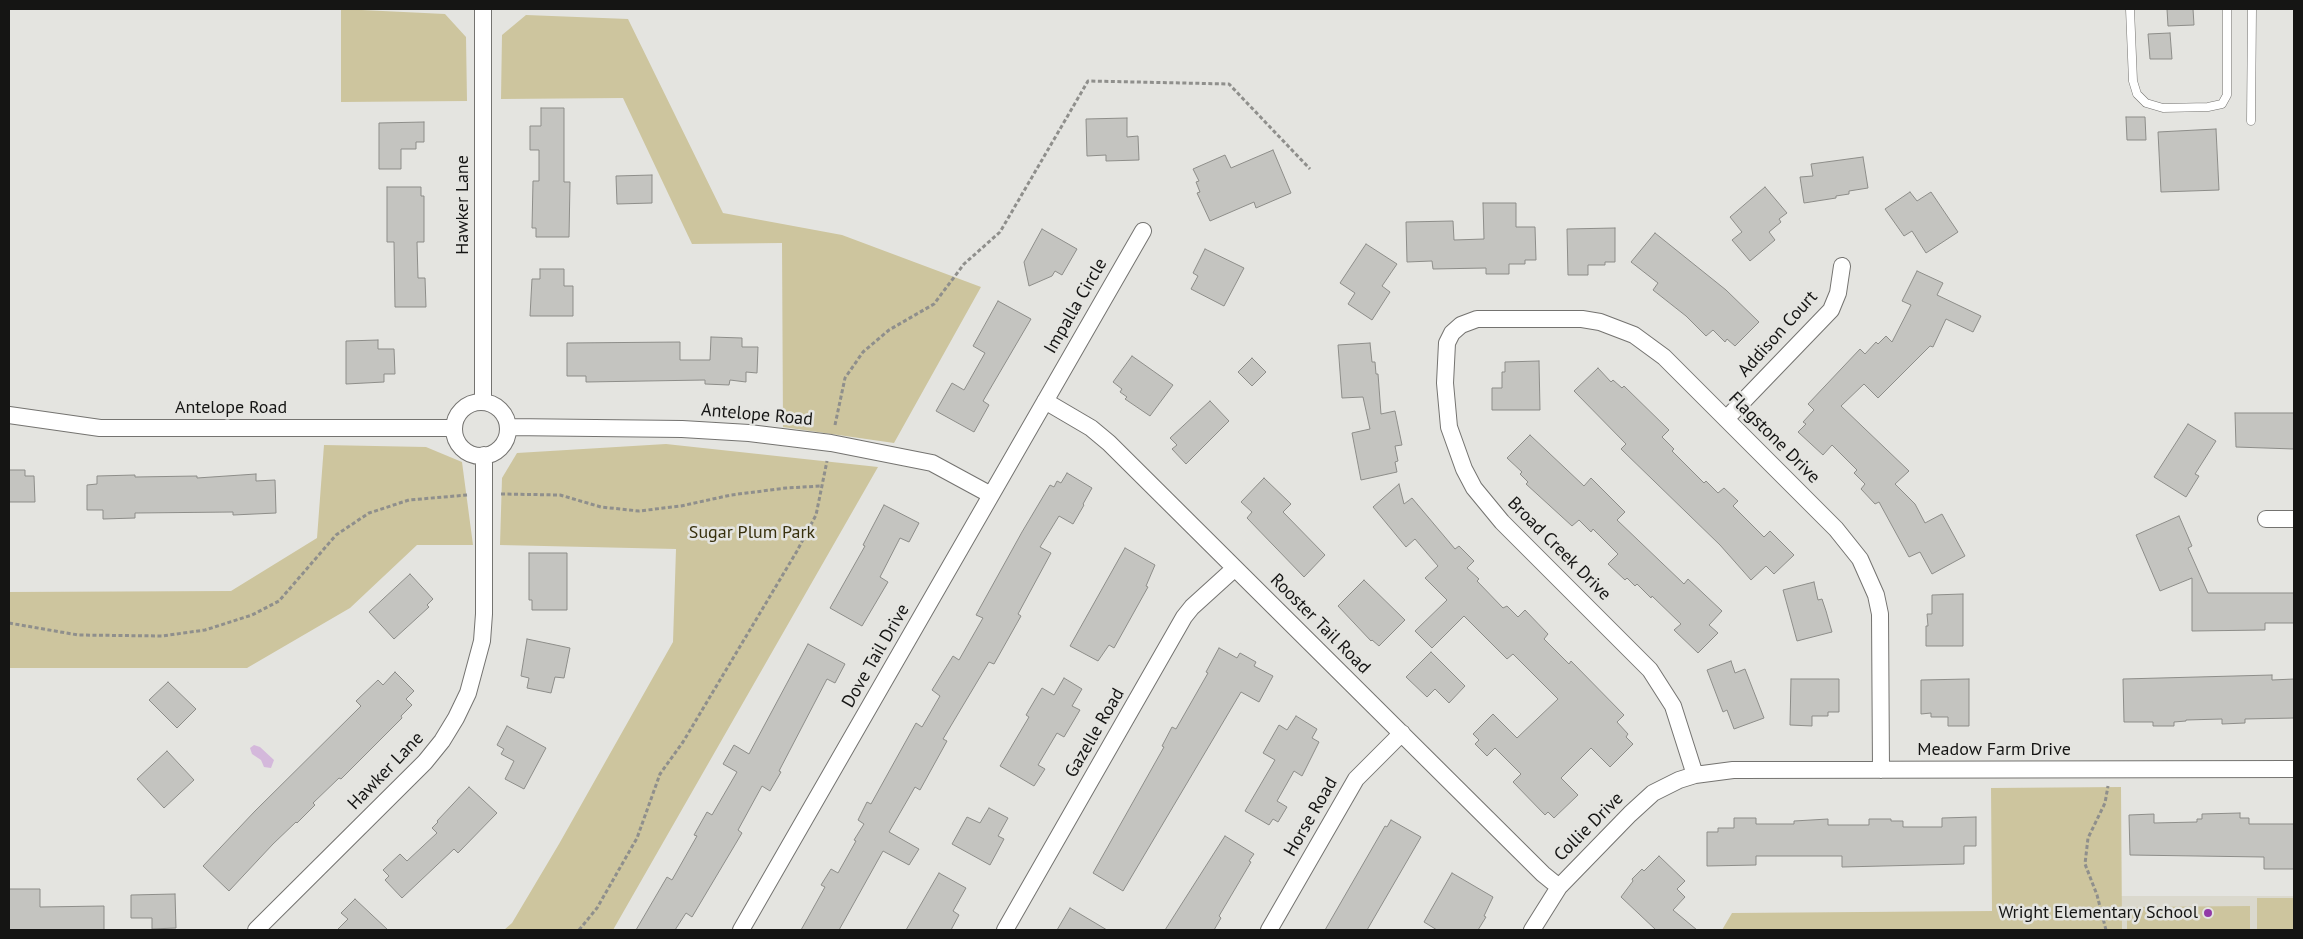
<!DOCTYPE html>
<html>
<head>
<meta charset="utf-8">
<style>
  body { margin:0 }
  #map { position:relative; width:2303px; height:939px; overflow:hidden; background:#e4e4e0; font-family:"PT Sans",sans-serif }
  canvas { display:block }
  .frame { position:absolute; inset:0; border:10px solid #151514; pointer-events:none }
</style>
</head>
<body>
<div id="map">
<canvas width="2303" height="939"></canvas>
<div class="frame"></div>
</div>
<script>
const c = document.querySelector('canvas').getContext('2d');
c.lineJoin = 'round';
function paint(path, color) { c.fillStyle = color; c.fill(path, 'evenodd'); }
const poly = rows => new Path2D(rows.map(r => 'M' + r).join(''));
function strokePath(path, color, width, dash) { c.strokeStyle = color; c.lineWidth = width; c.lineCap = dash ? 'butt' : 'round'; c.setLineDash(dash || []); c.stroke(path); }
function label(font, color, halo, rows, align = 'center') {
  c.font = font + ' "PT Sans",sans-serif'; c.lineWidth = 5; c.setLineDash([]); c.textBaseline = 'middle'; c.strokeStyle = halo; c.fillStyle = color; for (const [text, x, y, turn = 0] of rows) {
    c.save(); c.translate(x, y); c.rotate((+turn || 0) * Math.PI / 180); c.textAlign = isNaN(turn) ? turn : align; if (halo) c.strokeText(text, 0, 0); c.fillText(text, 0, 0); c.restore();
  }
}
paint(poly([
  [2121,896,2294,896,2294,930,2121,930]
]), '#dad8cd');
paint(poly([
  [341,9,445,14,466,37,467,101,341,102],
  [526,15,628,19,723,213,842,235,981,287,894,443,783,427,782,243,692,244,623,98,501,99,502,35],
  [666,444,878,467,613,930,504,930,512,923,559,844,673,642,676,549,500,545,502,478,517,453],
  [324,445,426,447,462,462,473,545,417,545,350,608,247,668,9,668,9,592,231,591,317,538],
  [2121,787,2122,930,1722,930,1732,913,1992,911,1991,788],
  [2257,898,2294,898,2294,930,2257,930],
  [2250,906,2250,930,2127,930,2127,907]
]), '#cdc59e');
paint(poly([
  [254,745,260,747,274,760,271,768,264,767,261,760,252,754,250,748]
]), '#d4b8db');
const building = poly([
  [2167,9,2193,9,2194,25,2168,26,2167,9],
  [2170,33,2172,59,2150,59,2148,34,2170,33],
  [541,108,564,108,564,182,570,182,569,237,536,237,536,228,532,228,533,181,539,181,539,150,530,150,530,126,541,126,541,108],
  [2126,117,2145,117,2146,140,2127,140,2126,117],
  [1127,118,1127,137,1138,136,1139,160,1106,161,1106,155,1087,156,1086,119,1127,118],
  [424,122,424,142,416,142,416,149,401,149,401,169,379,169,379,123,424,122],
  [2216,129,2219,190,2161,192,2158,132,2216,129],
  [1273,150,1291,193,1256,208,1254,202,1210,221,1197,193,1200,192,1196,182,1199,181,1193,169,1225,155,1231,168,1273,150],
  [1863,157,1868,188,1849,191,1849,194,1836,196,1836,198,1804,203,1800,177,1813,176,1811,164,1863,157],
  [652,175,652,203,617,204,616,176,652,175],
  [387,187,421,187,421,196,424,196,424,242,417,242,418,278,425,278,426,307,395,307,394,242,387,242,387,187],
  [1765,187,1787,213,1779,219,1781,222,1769,232,1775,240,1750,261,1732,240,1742,232,1730,217,1765,187],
  [1910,192,1917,201,1931,192,1958,232,1926,253,1912,231,1904,236,1885,209,1910,192],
  [1483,203,1516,203,1516,227,1535,227,1536,260,1525,260,1525,264,1509,264,1509,274,1486,274,1486,268,1433,269,1432,261,1407,262,1406,222,1453,221,1454,240,1484,239,1483,203],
  [1615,228,1615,262,1605,262,1605,265,1588,265,1588,275,1568,275,1567,229,1615,228],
  [1042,229,1077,249,1062,275,1055,271,1052,276,1029,286,1024,262,1042,229],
  [1655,233,1726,290,1759,322,1735,346,1727,339,1725,342,1713,330,1706,336,1686,316,1653,290,1658,283,1631,262,1655,233],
  [1366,244,1397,264,1382,286,1390,292,1372,320,1348,304,1355,293,1340,283,1366,244],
  [1205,249,1244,268,1224,306,1191,289,1198,276,1193,273,1205,249],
  [540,269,564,269,564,286,573,286,573,316,530,316,532,279,540,279,540,269],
  [1917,271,1943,283,1937,295,1981,316,1973,332,1946,319,1933,347,1930,346,1878,398,1864,384,1841,406,1909,471,1895,484,1915,504,1925,523,1942,514,1965,556,1932,574,1920,552,1909,557,1879,502,1875,504,1861,489,1865,484,1854,473,1857,470,1832,445,1823,455,1798,432,1806,424,1803,422,1814,410,1808,404,1860,349,1865,354,1876,342,1878,344,1886,336,1892,342,1911,305,1902,301,1917,271],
  [998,301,1031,319,983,401,989,405,974,432,936,411,952,383,964,390,985,353,973,346,998,301],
  [711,337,742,338,742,347,758,347,757,373,746,372,746,382,730,380,729,385,705,384,705,380,586,382,586,376,567,376,567,343,680,342,680,360,710,360,711,337],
  [378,340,378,349,394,349,395,374,384,374,384,382,346,384,346,341,378,340],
  [1370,343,1372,362,1375,362,1376,374,1378,374,1381,414,1395,411,1402,445,1395,446,1398,461,1395,462,1397,472,1361,480,1352,433,1370,429,1363,397,1342,398,1338,345,1370,343],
  [1132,356,1173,385,1150,416,1125,399,1127,397,1120,392,1122,389,1113,382,1132,356],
  [1252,358,1266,372,1252,386,1238,372,1252,358],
  [1539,361,1540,410,1492,410,1492,388,1502,388,1502,372,1505,372,1505,362,1539,361],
  [1598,368,1611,382,1613,380,1622,388,1624,386,1669,430,1662,437,1674,449,1672,451,1704,483,1706,481,1718,493,1724,488,1738,501,1733,506,1764,537,1770,531,1794,555,1774,574,1766,566,1751,580,1720,545,1621,449,1626,444,1574,391,1598,368],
  [1210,401,1229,421,1186,464,1172,449,1177,445,1170,438,1210,401],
  [2235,413,2294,413,2294,449,2236,447,2235,413],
  [2188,424,2216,441,2195,474,2199,476,2186,497,2154,477,2188,424],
  [1530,435,1584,486,1591,478,1625,512,1617,520,1684,584,1688,579,1722,611,1709,625,1718,633,1698,653,1674,630,1681,624,1652,596,1651,598,1637,584,1635,586,1627,578,1625,580,1608,564,1618,554,1593,529,1591,532,1579,520,1572,526,1526,484,1528,482,1520,474,1522,472,1507,458,1530,435],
  [9,470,25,470,25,476,34,476,35,502,9,502,9,470],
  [1067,473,1092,488,1083,504,1084,505,1073,524,1059,516,1040,547,1051,553,1018,614,1021,616,994,664,989,662,943,739,947,741,920,790,915,787,889,832,919,849,909,865,883,851,839,930,801,930,825,887,821,885,831,869,838,873,856,841,854,840,864,824,858,820,867,802,871,804,916,723,922,727,940,696,932,690,953,656,959,660,983,618,976,615,1022,532,1050,485,1054,487,1057,481,1061,483,1067,473],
  [256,474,256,481,275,480,276,513,233,515,233,512,135,513,135,518,103,519,103,510,87,510,87,485,97,484,97,476,135,475,135,477,197,476,197,478,256,474],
  [1264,478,1291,504,1283,512,1325,555,1304,577,1247,518,1252,512,1241,502,1264,478],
  [1399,484,1404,504,1412,498,1455,549,1459,546,1474,561,1467,568,1479,579,1477,581,1503,608,1507,606,1518,617,1525,610,1548,634,1544,639,1569,664,1571,661,1624,715,1617,722,1628,734,1626,737,1633,744,1610,767,1591,748,1561,778,1578,795,1554,818,1548,812,1545,815,1513,782,1521,774,1495,748,1487,756,1475,744,1479,740,1473,734,1493,714,1517,738,1558,699,1513,654,1507,659,1464,616,1432,648,1415,631,1447,600,1425,578,1438,566,1415,539,1406,547,1373,507,1399,484],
  [884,505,919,523,909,542,900,538,880,577,888,582,862,626,830,608,865,546,863,545,884,505],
  [2179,516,2192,546,2188,548,2208,593,2294,593,2294,623,2265,623,2265,630,2192,631,2192,578,2160,591,2136,535,2179,516],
  [1125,548,1155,565,1146,586,1148,587,1114,648,1109,645,1098,661,1070,646,1125,548],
  [529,553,567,553,567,610,532,610,532,600,529,600,529,553],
  [410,574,433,599,427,605,429,607,394,639,369,612,410,574],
  [1364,580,1405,620,1379,646,1372,640,1371,641,1338,606,1364,580],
  [1814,582,1818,600,1822,599,1826,611,1832,632,1797,641,1783,590,1814,582],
  [1963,594,1963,646,1926,646,1926,626,1928,626,1927,614,1932,614,1932,595,1963,594],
  [527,639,570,648,564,678,555,677,551,693,527,688,529,678,521,676,527,639],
  [808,644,845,664,835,683,827,679,779,771,781,772,770,791,762,786,738,830,742,833,692,917,686,913,675,930,636,930,667,877,672,880,697,836,694,835,707,812,712,815,737,772,723,764,734,745,749,754,808,644],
  [1219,648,1237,658,1240,653,1256,662,1254,666,1273,676,1259,702,1241,692,1123,891,1093,873,1164,747,1162,746,1172,727,1176,729,1208,673,1206,672,1219,648],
  [1431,652,1465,686,1449,703,1435,689,1427,697,1406,677,1431,652],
  [1731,661,1735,673,1745,669,1764,718,1734,729,1727,710,1723,712,1707,670,1731,661],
  [395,672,414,691,406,699,412,705,401,716,402,718,341,779,339,778,313,803,315,805,297,823,296,822,273,844,229,891,203,866,255,811,361,706,356,701,378,680,383,685,395,672],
  [2272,675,2272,680,2294,679,2294,718,2245,719,2245,723,2222,724,2222,719,2186,720,2186,721,2174,722,2174,726,2153,726,2153,722,2124,722,2123,679,2272,675],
  [1064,678,1082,689,1072,706,1080,710,1064,737,1057,733,1038,765,1045,769,1034,786,1000,766,1029,717,1026,715,1042,688,1054,695,1064,678],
  [1791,679,1839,679,1839,712,1828,712,1828,716,1812,716,1812,726,1790,725,1791,679],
  [1969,679,1969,726,1948,726,1948,717,1931,717,1931,713,1921,714,1921,680,1969,679],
  [168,682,196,709,177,728,149,700,168,682],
  [1296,716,1317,729,1312,738,1319,742,1302,776,1294,771,1277,801,1287,807,1278,822,1273,819,1269,825,1245,811,1275,760,1263,753,1279,725,1287,730,1296,716],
  [507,726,546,748,524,789,505,779,514,761,501,754,504,749,497,745,507,726],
  [167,751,194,780,164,808,137,779,167,751],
  [469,787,497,813,458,853,454,849,402,898,385,880,389,876,383,870,400,854,407,861,437,833,432,828,438,822,437,821,469,787],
  [989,808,1008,818,998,836,1004,839,990,865,952,844,967,817,980,823,989,808],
  [2240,813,2240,818,2249,818,2249,824,2294,824,2294,869,2264,869,2264,857,2130,855,2129,815,2154,814,2154,823,2197,822,2197,819,2202,819,2202,814,2240,813],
  [1976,817,1976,846,1964,846,1964,864,1842,867,1842,856,1756,856,1756,865,1707,866,1707,832,1718,832,1718,828,1734,828,1734,818,1756,818,1756,824,1794,824,1794,821,1828,819,1828,825,1869,825,1869,819,1891,819,1891,821,1903,821,1903,827,1942,827,1942,818,1976,817],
  [1391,820,1421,837,1367,930,1325,930,1385,826,1387,827,1391,820],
  [1225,836,1254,854,1249,861,1251,862,1219,916,1221,918,1214,930,1165,930,1225,836],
  [1659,856,1685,881,1677,889,1685,897,1673,910,1697,930,1656,930,1621,897,1633,881,1632,879,1642,869,1644,871,1659,856],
  [939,873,966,888,953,911,959,915,951,930,906,930,939,873],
  [1452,873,1493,897,1484,916,1486,917,1478,930,1437,930,1424,922,1452,873],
  [9,889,40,889,40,907,104,906,104,930,9,930,9,889],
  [175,894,176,928,152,929,152,918,131,918,131,895,175,894],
  [355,899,388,930,337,930,348,919,341,913,355,899],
  [1070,908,1107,930,1057,930,1070,908]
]);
paint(building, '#c4c4c0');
strokePath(building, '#8d8d89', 1);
const lane = poly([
  [2130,9,2133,81,2137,94,2146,103,2163,108,2208,107,2222,104,2227,95,2227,9],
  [2251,121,2252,9]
]);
const street = poly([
  [483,9,483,401],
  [1045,401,1091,428,1109,443,1543,874,1559,887],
  '454 429a27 27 0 1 1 54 0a27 27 0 1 1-54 0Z',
  [9,415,100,428,454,428],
  [1726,419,1831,310,1838,293,1842,266],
  [508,427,682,429,749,433,831,443,932,463,991,495],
  [2266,519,2294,519],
  [1695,775,1673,706,1650,670,1502,522,1474,488,1464,469,1449,427,1445,383,1447,343,1452,333,1461,325,1477,319,1582,319,1600,322,1634,335,1664,357,1836,529,1860,559,1876,595,1880,614,1881,770],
  [256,930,425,762,442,741,456,718,468,693,482,641,484,614,484,455],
  [741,930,1143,231],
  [1005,930,1184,617,1192,607,1235,568],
  [1269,930,1356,779,1402,733],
  [1532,930,1559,887,1630,814,1653,793,1679,780,1695,775,1733,770,2294,769]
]);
strokePath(lane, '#747370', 9);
strokePath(street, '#747370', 18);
strokePath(poly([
  [835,425,845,378,863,352,889,330,934,304,964,264,1000,232,1088,81,1229,84,1310,169],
  [501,494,560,495,601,507,639,511,681,506,731,495,786,488,821,486],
  [9,623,78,635,162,636,205,630,252,615,279,601,336,535,369,513,409,500,467,495],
  [579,930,597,908,637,838,660,774,683,742,797,551,816,515,827,461],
  [2106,930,2097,895,2085,864,2088,838,2105,803,2108,786]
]), '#8f8f8c', 3, [4, 2.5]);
strokePath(lane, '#fff', 8);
strokePath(street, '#fff', 16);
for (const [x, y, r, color] of [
  [2208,913,5,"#923aa7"]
]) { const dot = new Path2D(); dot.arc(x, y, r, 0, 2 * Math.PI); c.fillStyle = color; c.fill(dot); strokePath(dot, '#e4e4e0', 2); }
label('18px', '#151514', '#e4e4e0', [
  ["Hawker Lane",463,205,-90],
  ["Impalla Circle",1076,306,-60],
  ["Addison Court",1778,334,-48],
  ["Antelope Road",231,408],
  ["Antelope Road",757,415,5],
  ["Flagstone Drive",1774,438,45],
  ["Broad Creek Drive",1559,549,45],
  ["Rooster Tail Road",1320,624,45],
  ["Dove Tail Drive",876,656,-60],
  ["Gazelle Road",1095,733,-60],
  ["Meadow Farm Drive",1994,750],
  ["Hawker Lane",386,771,-46],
  ["Horse Road",1311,817,-60],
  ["Collie Drive",1589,827,-45]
]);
label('18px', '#37300d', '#e4e4e0', [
  ["Sugar Plum Park",752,533]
]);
label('18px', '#151514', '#e4e4e0', [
  ["Wright Elementary School",2198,913]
], 'right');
</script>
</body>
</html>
